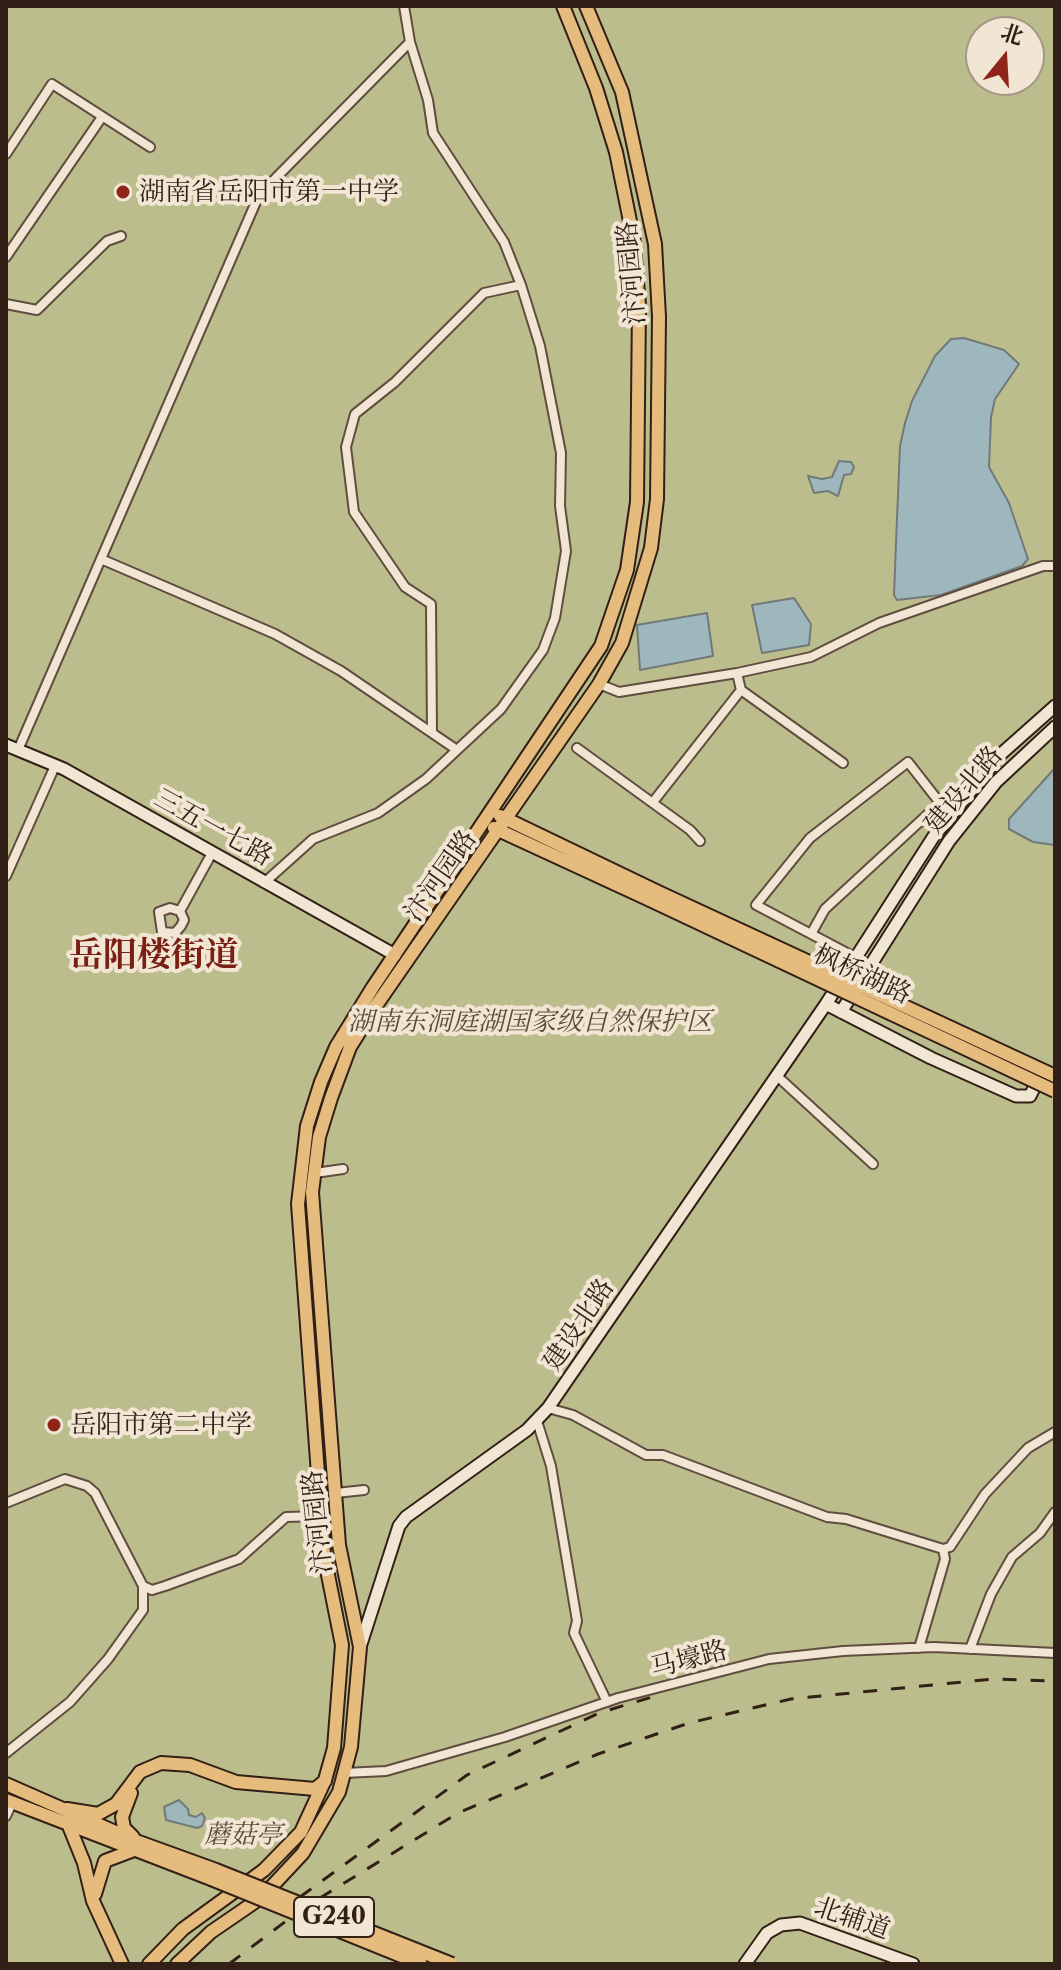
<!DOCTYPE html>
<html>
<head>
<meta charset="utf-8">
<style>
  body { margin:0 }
  #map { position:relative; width:1061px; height:1970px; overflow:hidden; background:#ead7bc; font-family:"Libre Caslon Text","Noto Serif SC",serif }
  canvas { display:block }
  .frame { position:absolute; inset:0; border:8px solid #321f15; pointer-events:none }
  .north { position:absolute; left:965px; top:16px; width:80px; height:80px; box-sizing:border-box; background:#f1e5d3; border:2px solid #a59687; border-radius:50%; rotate:18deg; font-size:22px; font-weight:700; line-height:32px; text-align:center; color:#321f15 }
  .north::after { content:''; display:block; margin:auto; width:28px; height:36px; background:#8f2418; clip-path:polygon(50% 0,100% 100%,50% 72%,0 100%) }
</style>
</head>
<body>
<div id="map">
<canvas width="1061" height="1970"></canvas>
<div class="frame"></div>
<div class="north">北</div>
</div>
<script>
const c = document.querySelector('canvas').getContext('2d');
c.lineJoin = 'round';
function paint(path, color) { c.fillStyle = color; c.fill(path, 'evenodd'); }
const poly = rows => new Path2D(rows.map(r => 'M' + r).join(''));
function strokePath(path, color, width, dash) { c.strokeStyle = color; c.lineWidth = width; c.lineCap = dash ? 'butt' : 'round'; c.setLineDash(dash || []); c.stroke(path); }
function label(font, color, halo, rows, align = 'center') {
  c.font = font + ' "Libre Caslon Text","Noto Serif SC",serif'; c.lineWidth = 8; c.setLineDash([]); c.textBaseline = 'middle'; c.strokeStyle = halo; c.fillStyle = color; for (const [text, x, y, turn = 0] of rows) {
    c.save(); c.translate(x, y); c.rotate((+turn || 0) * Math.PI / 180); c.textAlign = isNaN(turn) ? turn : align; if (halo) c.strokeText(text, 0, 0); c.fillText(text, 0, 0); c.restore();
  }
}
paint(poly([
  [6,6,1055,6,1055,1964,6,1964],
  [981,32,1029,32,1029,80,981,80]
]), '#bcbd8d');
const water = poly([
  [964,338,1004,350,1019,364,995,399,991,417,989,467,1009,503,1028,559,1022,566,941,595,897,600,894,595,896,543,900,446,905,423,912,401,935,356,951,339,964,338],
  [839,461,851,462,854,467,851,474,844,475,838,496,828,491,814,493,808,476,822,479,832,477,839,461],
  [794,598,811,624,809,645,762,653,752,605,794,598],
  [707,613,713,656,640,670,637,625,707,613],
  [1055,768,1055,845,1033,842,1009,829,1009,819,1055,768],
  [179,1800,188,1809,189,1815,196,1817,202,1813,205,1818,202,1826,197,1828,166,1820,164,1807,179,1800]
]);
paint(water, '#9db7bc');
strokePath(water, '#727a79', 2);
const minor = poly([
  [404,6,410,42,428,100,433,133,504,242,521,285,540,346,561,453,560,506,566,551,555,618,543,650,501,709,457,750],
  [6,154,52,84,150,147],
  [6,257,102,117],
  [6,304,37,310,107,241,121,236],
  [101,559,275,634,341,671,457,750,426,779,378,813,313,839,264,883],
  [599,684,619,692,737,673,811,657,879,623,1043,566,1055,566],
  [741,690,843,763],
  [432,732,431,604,405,587,354,512,346,447,355,414,395,382,484,293,521,285],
  [577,748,690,830,700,841],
  [18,750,259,195,410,42],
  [653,802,741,690,737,673],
  [6,876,55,766],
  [180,911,170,908,159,912,162,932,175,933,181,926,184,920,180,911,212,853],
  [811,934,825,909,940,803,908,762,810,838,756,905,870,965],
  [776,1075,873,1164],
  [315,1173,343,1169],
  [548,1408,573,1415,646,1455,663,1455,827,1517,846,1519,943,1549,945,1559,919,1648],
  [537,1421,551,1466,577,1621,574,1633,607,1702],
  [336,1493,364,1490],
  [6,1503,65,1479,87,1486,95,1493,143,1586],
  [943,1549,950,1547,985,1494,1028,1448,1055,1432],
  [970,1649,991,1594,1012,1557,1040,1533,1055,1512],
  [6,1753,70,1702,108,1659,143,1610,143,1586,152,1590,165,1586,239,1559,286,1517,322,1516],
  [344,1773,386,1771,505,1737,618,1698,769,1659,843,1651,934,1647,1055,1653],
  [6,1816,12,1803]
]);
const secondary = poly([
  [6,745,64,769,395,955],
  [826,1004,931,1058,1016,1096,1030,1096,1037,1082],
  [841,1012,949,841,996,782,1055,727],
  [360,1647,399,1526,406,1517,527,1430,548,1408,826,1004,934,836,1001,754,1055,706],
  [745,1964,767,1933,781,1925,800,1923,913,1964]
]);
const primary = poly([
  [500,816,656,891],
  [494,828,650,900],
  [6,1784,136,1841,216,1870],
  [131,1793,122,1817,124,1828,133,1837],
  [6,1800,211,1879],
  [67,1809,98,1814,116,1804,140,1772,161,1763,190,1765,236,1782,315,1789,325,1781],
  [67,1821,84,1863,93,1901,122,1964],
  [95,1894,105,1861,134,1850],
  [149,1964,183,1929,264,1870,301,1832,325,1780,334,1748,342,1645,324,1555,298,1204,307,1126,321,1082,336,1047,373,987,601,646,627,570,637,502,639,305,633,236,616,152,596,88,563,6],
  [177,1964,211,1932,262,1897,303,1853,339,1792,351,1747,360,1647,339,1545,312,1192,319,1137,331,1098,350,1047,375,1007,599,684,622,643,651,548,657,499,659,317,655,244,622,92,586,6]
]);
strokePath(minor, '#604d3f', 12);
strokePath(secondary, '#321f15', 15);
strokePath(primary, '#321f15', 16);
strokePath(minor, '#f1e5d3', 8);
strokePath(secondary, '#f1e5d3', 11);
strokePath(primary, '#e5bc7e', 12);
strokePath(poly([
  [300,1897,467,1775,599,1713,652,1697],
  [229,1964,302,1909,458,1813,598,1754,689,1723,791,1699,993,1679,1055,1681]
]), '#321f15', 3, [14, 14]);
const primaryBridge = poly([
  [656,891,1055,1076],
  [650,900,1055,1091],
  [216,1870,452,1964],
  [211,1879,421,1964]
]);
strokePath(primaryBridge, '#321f15', 16, []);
strokePath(primaryBridge, '#e5bc7e', 12);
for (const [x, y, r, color] of [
  [123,192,8,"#8f2418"],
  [54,1425,8,"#8f2418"]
]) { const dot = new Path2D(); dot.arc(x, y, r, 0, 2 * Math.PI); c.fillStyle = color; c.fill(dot); strokePath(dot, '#f1e5d3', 3); }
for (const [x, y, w] of [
  [334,1917,80]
]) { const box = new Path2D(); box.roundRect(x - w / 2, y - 20, w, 40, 6); c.fillStyle = '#f1e5d3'; c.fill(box); strokePath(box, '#321f15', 2); }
label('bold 24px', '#321f15', null, [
  ["G240",334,1917]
]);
label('26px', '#321f15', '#f1e5d3', [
  ["湖南省岳阳市第一中学",139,192],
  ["岳阳市第二中学",70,1425]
], 'left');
label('26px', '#321f15', '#f1e5d3', [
  ["汴河园路",632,273,-95],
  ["建设北路",964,790,-50],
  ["三五一七路",213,828,29],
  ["汴河园路",441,876,-55],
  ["枫桥湖路",862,975,25],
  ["建设北路",579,1325,-56],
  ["汴河园路",318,1522,-96],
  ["马壕路",689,1660,-15],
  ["北辅道",852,1919,19]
]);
label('italic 26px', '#5b4e39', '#f1e5d3', [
  ["湖南东洞庭湖国家级自然保护区",530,1022],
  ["蘑菇亭",243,1835]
]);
label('bold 34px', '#7a1f14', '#f1e5d3', [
  ["岳阳楼街道",154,956]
]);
</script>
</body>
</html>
